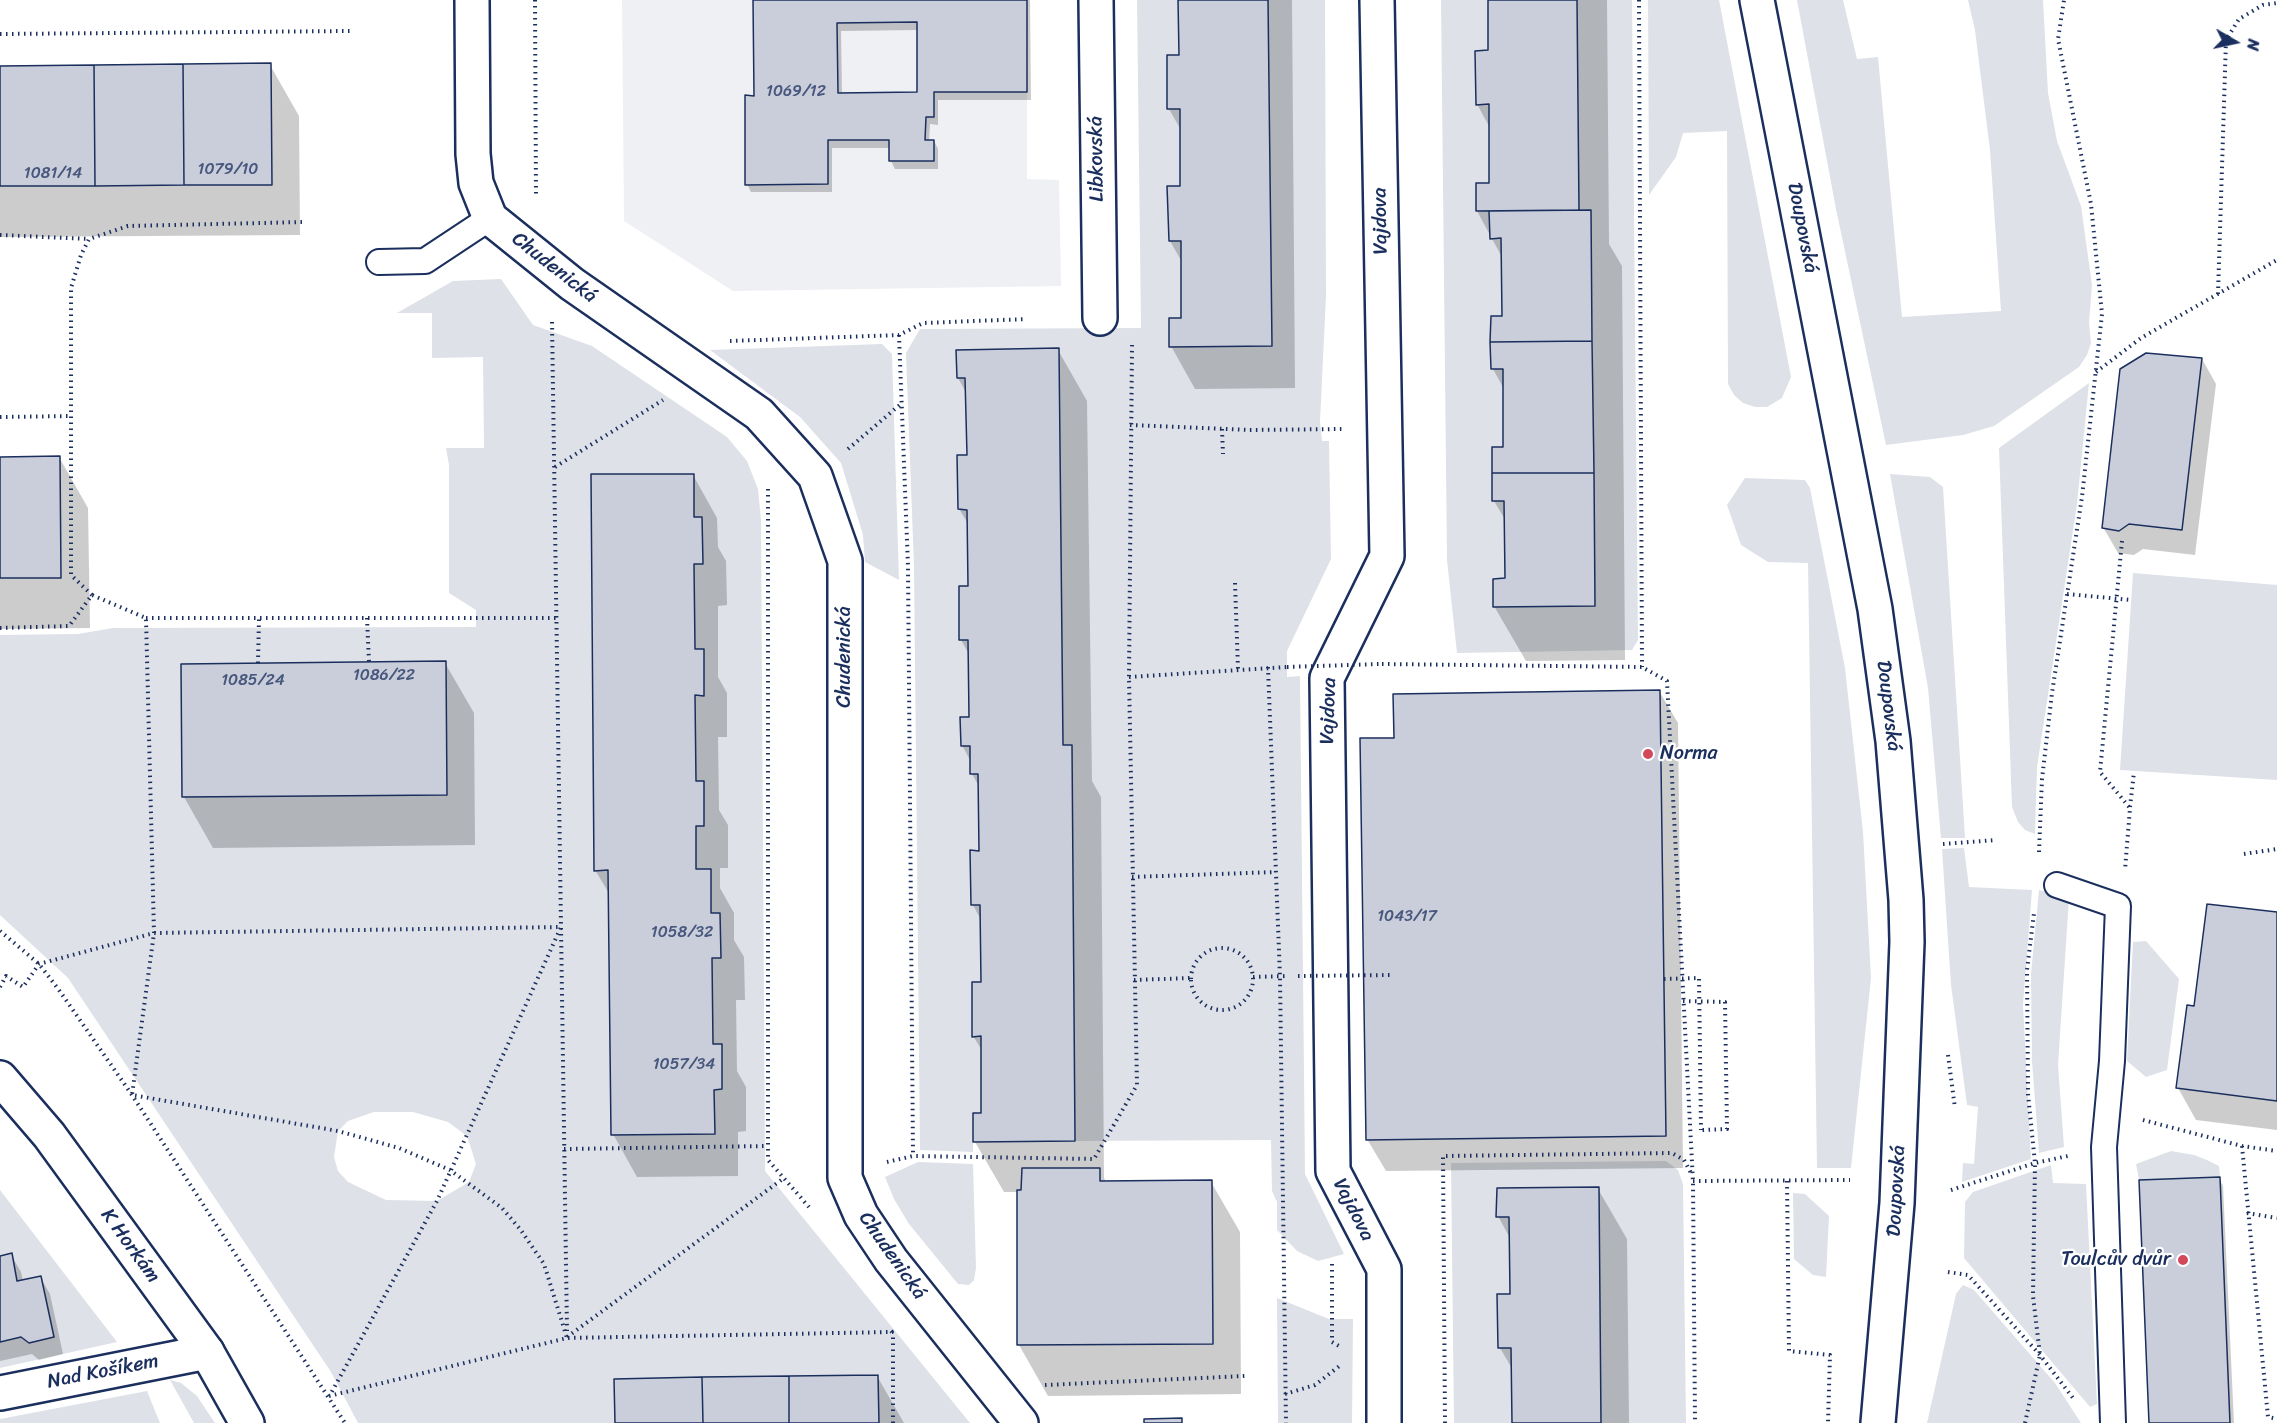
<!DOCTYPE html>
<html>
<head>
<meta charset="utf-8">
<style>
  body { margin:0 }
  #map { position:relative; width:2277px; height:1423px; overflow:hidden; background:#fff; font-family:Sriracha,sans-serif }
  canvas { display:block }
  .north { position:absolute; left:2205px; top:12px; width:60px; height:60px; -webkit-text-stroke:4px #fff; paint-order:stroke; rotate:99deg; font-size:16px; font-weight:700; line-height:24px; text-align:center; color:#1b2f5e }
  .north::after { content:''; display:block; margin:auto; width:21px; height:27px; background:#1b2f5e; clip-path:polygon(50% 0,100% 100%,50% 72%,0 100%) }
</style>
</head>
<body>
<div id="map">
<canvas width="2277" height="1423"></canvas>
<div class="north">N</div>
</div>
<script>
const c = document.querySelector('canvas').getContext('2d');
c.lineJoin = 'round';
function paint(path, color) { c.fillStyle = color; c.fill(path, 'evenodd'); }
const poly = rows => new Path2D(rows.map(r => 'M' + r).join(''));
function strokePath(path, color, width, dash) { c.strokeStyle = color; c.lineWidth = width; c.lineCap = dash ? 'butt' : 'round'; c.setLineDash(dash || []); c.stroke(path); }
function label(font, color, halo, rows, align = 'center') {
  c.font = font + ' Sriracha,sans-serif'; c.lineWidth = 4.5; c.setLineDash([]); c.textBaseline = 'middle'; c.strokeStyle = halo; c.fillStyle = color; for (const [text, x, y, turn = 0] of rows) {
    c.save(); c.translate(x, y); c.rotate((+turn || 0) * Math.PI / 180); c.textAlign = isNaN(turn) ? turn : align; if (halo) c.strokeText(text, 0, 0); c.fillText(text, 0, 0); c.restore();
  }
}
paint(poly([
  [622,0,1027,0,1027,179,1059,180,1061,286,733,291,624,221]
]), '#eff0f4');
paint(poly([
  [1137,0,1178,0,1179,55,1167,55,1167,109,1180,109,1180,186,1167,187,1169,241,1181,241,1181,318,1169,318,1169,347,1271,346,1268,0,1325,0,1326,296,1320,421,1322,441,1329,441,1331,559,1287,651,1287,677,1300,676,1305,1174,1344,1254,1318,1261,1297,1251,1277,1230,1277,1202,1272,1191,1271,1140,1075,1141,1072,745,1063,745,1058,349,956,350,957,378,965,378,967,455,957,455,958,509,967,510,968,586,959,586,959,640,968,640,969,717,960,718,961,745,970,746,970,774,978,774,979,851,970,851,971,905,980,906,981,982,972,982,972,1036,981,1036,981,1113,973,1114,973,1152,920,1150,914,567,906,353,920,329,1141,328],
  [1441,0,1488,0,1488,50,1475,51,1476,104,1489,104,1489,183,1476,183,1476,211,1489,211,1490,238,1501,238,1502,316,1491,316,1490,342,1503,369,1503,447,1492,447,1492,501,1504,501,1505,578,1493,579,1493,607,1595,606,1591,210,1579,210,1577,0,1632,0,1638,640,1632,650,1457,653,1447,560],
  [1648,0,1719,0,1791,377,1782,398,1767,407,1755,407,1743,403,1734,395,1728,384,1727,131,1683,133,1676,157,1649,195],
  [1797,0,1843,0,1857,59,1878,57,1902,317,2001,311,1990,150,1975,30,1968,0,2043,0,2048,93,2057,141,2081,206,2092,285,2089,323,2091,343,2087,355,2079,367,1994,426,1963,435,1886,445,1836,209],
  [501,279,533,325,592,346,727,437,747,461,758,489,761,520,765,1171,970,1423,879,1423,878,1375,615,1379,615,1423,358,1423,331,1372,68,978,0,915,0,635,78,634,113,628,476,627,476,610,449,593,449,465,446,448,484,448,483,357,432,358,432,313,397,313,453,281],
  [693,474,694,517,702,518,703,563,694,564,695,649,703,696,695,695,696,781,704,781,704,826,696,826,696,869,710,870,711,913,720,913,721,958,712,958,713,1044,722,1044,722,1089,714,1090,714,1134,611,1134,608,870,594,870,591,475],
  [446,661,447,795,182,797,181,664],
  [374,1112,413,1112,448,1122,467,1136,476,1164,469,1182,437,1201,386,1200,348,1182,338,1171,334,1157,338,1131,348,1121],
  [882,344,892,354,899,580,865,562,863,535,841,463,800,417,710,350],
  [2089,383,2077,504,2037,767,2035,834,2025,830,2018,822,2012,807,1999,448],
  [1890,474,1930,477,1943,487,1965,838,1941,838,1928,688],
  [1745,478,1805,480,1810,488,1845,668,1863,832,1871,978,1851,1168,1817,1168,1808,563,1768,562,1741,545,1727,505],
  [2133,573,2277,585,2277,780,2120,770],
  [1964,848,1969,887,2032,890,2023,1005,2031,1159,1962,1182,1963,1163,1974,1164,1978,1107,1967,1105,1951,985,1942,849],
  [2039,890,2069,898,2058,1065,2064,1147,2039,1153,2032,1061,2031,974],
  [2146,941,2179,979,2167,1070,2146,1077,2127,1061,2133,942],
  [2171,1151,2194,1155,2207,1160,2219,1166,2220,1177,2139,1180,2136,1164],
  [1666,1161,1678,1170,1683,1184,1686,1423,1601,1423,1598,1187,1497,1188,1496,1217,1509,1217,1510,1294,1497,1294,1498,1348,1511,1348,1512,1423,1454,1423,1451,1163],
  [918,1162,973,1164,976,1268,974,1280,969,1285,958,1284,909,1224,894,1199,885,1177],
  [2051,1165,2053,1183,2086,1184,2097,1404,2090,1407,1964,1258,1965,1202,1973,1192],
  [0,1190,117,1342,0,1368,0,1342,21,1337,29,1343,54,1337,41,1276,17,1281,12,1253,0,1256],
  [1793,1193,1805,1194,1829,1216,1826,1277,1813,1275,1794,1259],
  [1963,1285,1974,1290,2055,1383,2081,1423,1927,1423,1956,1294],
  [1277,1298,1329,1319,1353,1319,1352,1423,1278,1423],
  [170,1380,181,1383,197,1396,215,1423,194,1423],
  [147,1391,160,1423,0,1423,0,1419]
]), '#dee1e7');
paint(poly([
  [755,0,1030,0,1031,100,938,100,938,125,930,124,929,141,934,141,938,149,938,169,895,169,891,161,891,148,832,148,832,192,751,192,747,184,755,97],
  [918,30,919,93,842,95,841,31],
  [1180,0,1292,0,1295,388,1195,389,1171,346,1182,320,1182,262,1170,241,1181,188,1181,130,1169,109,1181,56],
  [1489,0,1607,0,1609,244,1622,266,1625,660,1526,661,1494,606,1506,580,1506,521,1494,501,1505,448,1504,389,1493,369,1504,317,1503,259,1477,211,1491,185,1490,128,1477,104,1490,52],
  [270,65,299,116,300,235,0,237,0,67],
  [1058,350,1087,401,1092,781,1101,797,1104,1178,1106,1182,1211,1182,1240,1232,1241,1394,1048,1396,1019,1345,1018,1192,1004,1192,975,1142,983,1114,983,1052,973,1036,982,983,981,920,973,905,972,852,981,852,980,788,972,774,971,762,962,745,971,719,970,656,961,640,969,587,969,525,959,509,968,456,967,394,958,378],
  [2202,359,2216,384,2195,555,2143,549,2134,555,2118,553,2103,527],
  [59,457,88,508,90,628,0,629,0,458],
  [693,475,717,518,718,547,726,561,727,605,718,606,718,677,727,693,727,737,718,737,719,810,728,825,728,868,720,868,720,888,734,913,734,940,744,957,745,1000,736,1000,737,1071,746,1087,746,1131,738,1132,738,1176,637,1177,613,1134,610,895,595,870],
  [445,663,474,713,475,845,213,848,184,797,183,665],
  [1659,691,1678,723,1683,1168,1386,1171,1367,1139,1396,739],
  [2277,914,2277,1130,2196,1120,2178,1088,2195,1007],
  [2219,1178,2223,1186,2234,1423,2151,1423],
  [1598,1189,1627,1239,1629,1423,1513,1423,1513,1370,1500,1348,1512,1295,1511,1240,1498,1216],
  [11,1255,21,1272,23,1281,40,1277,50,1294,63,1354,39,1360,32,1354,0,1361,0,1257],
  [877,1376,904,1423,616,1423]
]), '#0003');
const building = poly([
  [753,0,1027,0,1027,92,934,92,934,117,926,117,925,140,934,140,934,161,889,161,889,140,828,140,828,184,745,185,745,95,754,96,753,0],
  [917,22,917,92,838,93,837,23,917,22],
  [1178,0,1268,0,1272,346,1169,347,1169,318,1181,318,1181,241,1169,241,1167,186,1180,186,1180,109,1167,109,1167,55,1179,55,1178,0],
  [1488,0,1577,0,1579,210,1476,211,1476,183,1489,183,1489,104,1476,105,1475,51,1488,50,1488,0],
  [271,63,272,185,184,185,183,64,271,63],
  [183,64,184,185,95,186,94,65,183,64],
  [94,65,95,186,0,186,0,66,94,65],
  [1591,210,1592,341,1490,342,1491,316,1502,316,1501,238,1490,239,1489,211,1591,210],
  [1592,341,1594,473,1492,473,1492,447,1503,447,1503,369,1491,369,1490,342,1592,341],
  [1059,348,1063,745,1072,745,1075,1141,973,1142,973,1113,981,1113,981,1036,972,1037,972,982,981,982,980,905,971,905,970,850,979,851,978,774,970,774,970,746,961,746,960,717,969,717,968,640,959,640,959,586,968,586,967,510,958,509,957,455,967,455,965,378,957,378,956,350,1059,348],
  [2146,353,2202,358,2182,530,2129,524,2119,531,2102,528,2120,369,2146,353],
  [60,456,61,578,0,578,0,457,60,456],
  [1492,473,1594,473,1595,606,1493,607,1493,579,1505,578,1504,501,1492,501,1492,473],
  [591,474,694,474,694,517,702,517,703,564,694,564,695,649,704,649,704,696,695,695,696,781,704,781,704,826,696,826,696,869,711,869,711,913,720,913,721,958,712,958,713,1044,722,1044,722,1089,714,1090,715,1134,611,1135,608,870,594,871,591,474],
  [446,661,447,795,182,797,181,664,446,661],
  [1660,690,1666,1136,1366,1140,1360,738,1394,738,1393,694,1660,690],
  [2207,904,2277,912,2277,1101,2176,1088,2187,1005,2194,1006,2207,904],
  [1022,1168,1100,1168,1100,1181,1212,1180,1213,1344,1017,1345,1017,1190,1021,1190,1022,1168],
  [2220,1177,2230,1423,2149,1423,2139,1180,2220,1177],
  [1599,1187,1601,1423,1512,1423,1511,1348,1498,1348,1497,1294,1510,1294,1509,1217,1496,1217,1497,1188,1599,1187],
  [12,1253,17,1281,41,1276,54,1337,29,1343,21,1337,0,1342,0,1256,12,1253],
  [878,1375,879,1423,789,1423,789,1376,878,1375],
  [789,1376,789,1423,703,1423,702,1377,789,1376],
  [702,1377,703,1423,615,1423,614,1379,702,1377],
  [1182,1418,1182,1423,1144,1423,1144,1419,1182,1418]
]);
paint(building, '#caceda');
strokePath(building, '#1b2f5e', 1.5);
const lane = poly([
  [379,262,425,261,490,218],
  [2057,885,2118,906,2112,1061,2104,1147,2113,1423]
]);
const street = poly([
  [472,0,473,154,476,183,490,218,572,284,759,414,815,476,845,561,845,1178,861,1215,891,1260,1021,1423],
  [1096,0,1100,318],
  [1377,0,1387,556,1327,678,1333,1171,1384,1269,1384,1423],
  [0,1393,207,1352]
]);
const secondary = poly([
  [1757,0,1875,609,1893,741,1906,900,1907,942,1897,1203,1878,1423],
  [0,1078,49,1135,207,1352,247,1423]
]);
strokePath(lane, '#1b2f5e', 28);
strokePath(street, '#1b2f5e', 38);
strokePath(secondary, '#1b2f5e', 38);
strokePath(poly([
  [535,0,536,198],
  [1639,0,1642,667],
  [0,34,350,31],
  [0,235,89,239],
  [2218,294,2226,40,2239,19,2263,5,2277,3],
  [552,322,567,1331],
  [899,335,908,566,913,1156],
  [730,341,899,335,923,323,1027,319],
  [2096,372,2141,338,2277,260],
  [0,417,71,416],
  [1130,425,1249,430,1344,429],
  [1222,429,1223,454],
  [848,449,902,403],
  [555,467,663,400],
  [768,489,768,1160,809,1207],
  [2122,541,2100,772,2130,808,2125,870],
  [1235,583,1238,669],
  [2067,594,2131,600],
  [92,595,71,575,71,288,81,255,89,239,128,226,305,222],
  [146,618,556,618],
  [367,618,369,662],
  [0,628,69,626,92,595,146,618,154,933,132,1095,338,1131,399,1148,450,1170,502,1208,520,1229,544,1264,567,1338],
  [258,663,259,618],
  [1382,664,1642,667,1667,681,1693,1182,1695,1423],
  [1268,667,1280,977,1286,1423],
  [1129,677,1287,667],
  [2130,807,2134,772],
  [1943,844,1996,840],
  [2039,852,2042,779,2052,693,2082,497,2102,314,2091,204,2058,39,2064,0],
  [2244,854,2277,849],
  [1132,877,1276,872],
  [0,931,39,964,59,990,132,1095,345,1423],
  '1191 979a31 31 0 1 1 62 0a31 31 0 1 1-62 0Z',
  [1253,977,1288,976],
  [1134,980,1190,978],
  [0,987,6,976,23,987,39,964,154,933,561,927,437,1201,330,1395],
  [1683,1001,1725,1002,1727,1129,1701,1130],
  [1948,1055,1955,1108],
  [2143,1120,2242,1146,2277,1151],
  [2242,1146,2268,1417,2277,1419],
  [564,1149,768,1146],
  [887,1162,913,1156,1094,1159,1137,1085,1129,677,1132,345],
  [1693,1181,1850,1180],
  [1787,1181,1789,1351,1830,1355,1828,1423],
  [1951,1190,2035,1163,2068,1156],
  [2247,1213,2277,1218],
  [1332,1264,1332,1342,1341,1347],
  [1948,1272,1968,1275,2040,1355,2073,1398],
  [567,1337,784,1178],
  [1045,1385,1245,1376],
  [1285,1394,1315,1385,1342,1364],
  [329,1396,567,1338,892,1332,891,1331],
  [893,1423,893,1334],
  [1445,1423,1443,1156,1672,1153,1684,1160,1691,1173],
  [2025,1423,2040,1355,2033,1296,2035,1163,2028,1094,2027,970,2034,913]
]), '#1b2f5e', 4, [1.5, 4.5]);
strokePath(lane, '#fff', 24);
strokePath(street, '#fff', 33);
strokePath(secondary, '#fff', 33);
strokePath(poly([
  [1287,667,1379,664],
  [1298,976,1394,975],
  [1664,979,1699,978,1701,1130]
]), '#1b2f5e', 4, [1.5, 4.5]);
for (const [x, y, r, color] of [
  [1648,754,6,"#d1495b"],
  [2183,1260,6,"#d1495b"]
]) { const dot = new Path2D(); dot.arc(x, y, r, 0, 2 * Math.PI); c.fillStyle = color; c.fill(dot); strokePath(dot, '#fff', 2); }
label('16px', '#47577d', null, [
  ["1069/12",796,92],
  ["1079/10",228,170],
  ["1081/14",53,174],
  ["1086/22",384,676],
  ["1085/24",253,681],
  ["1043/17",1407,917],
  ["1058/32",682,933],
  ["1057/34",684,1065]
]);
label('20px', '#1b2f5e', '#fff', [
  ["Libkovská",1097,159,-91],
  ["Vajdova",1381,221,-91],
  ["Doupovská",1802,228,79],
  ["Chudenická",554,268,38],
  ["Chudenická",845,657,-90],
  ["Doupovská",1888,706,83],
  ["Vajdova",1329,711,-88],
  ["Doupovská",1897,1191,-87],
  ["Vajdova",1353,1210,63],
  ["K Horkám",130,1246,54],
  ["Chudenická",892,1256,55],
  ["Nad Košíkem",103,1372,-11]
]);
label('20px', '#1b2f5e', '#fff', [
  ["Norma",1660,754],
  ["Toulcův dvůr",2171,1260,"right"]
], 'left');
</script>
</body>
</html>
